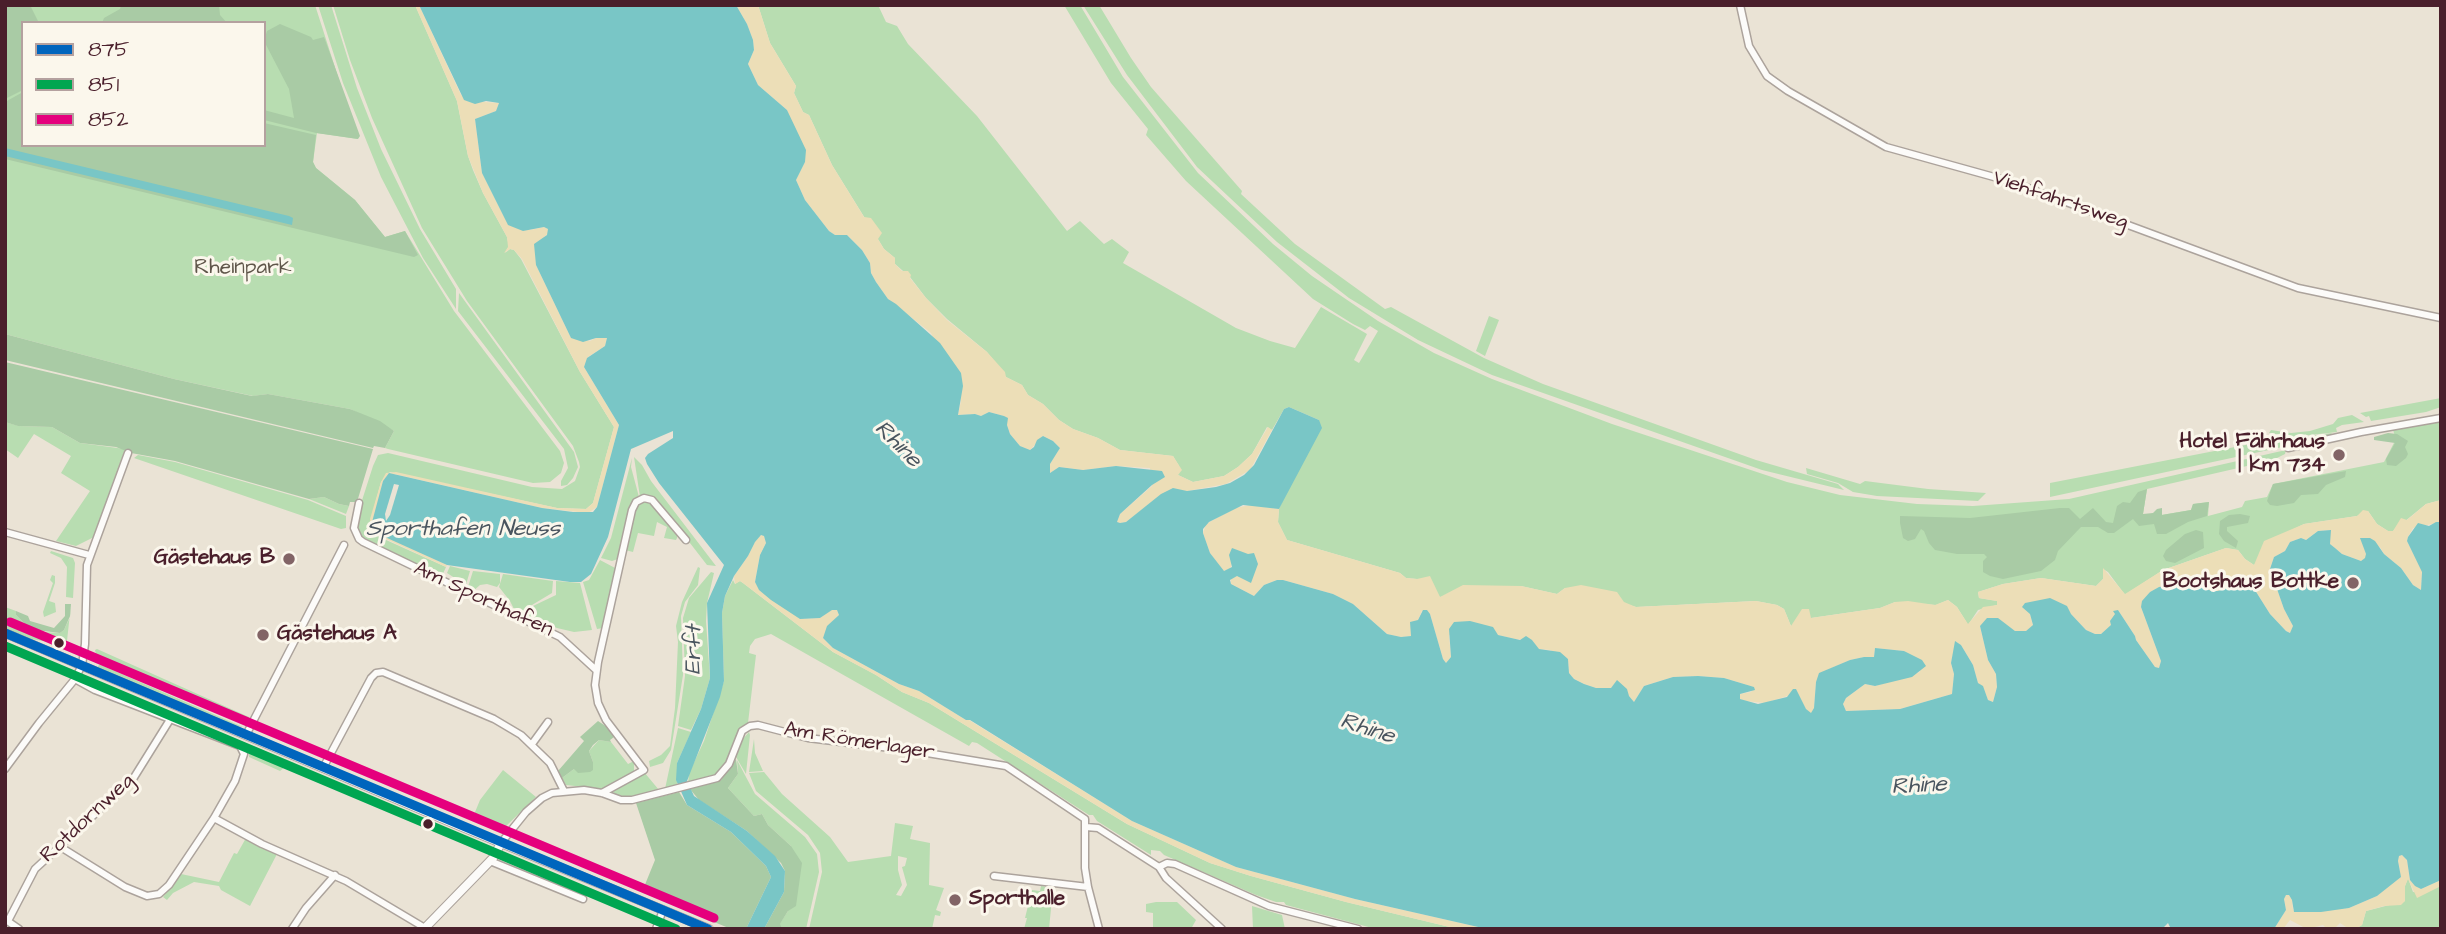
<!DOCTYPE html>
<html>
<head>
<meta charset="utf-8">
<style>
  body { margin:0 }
  #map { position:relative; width:2446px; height:934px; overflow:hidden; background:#eae3d5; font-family:"Architects Daughter",sans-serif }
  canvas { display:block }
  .frame { position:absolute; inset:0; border:7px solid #4a1f2b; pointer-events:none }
  .legend { position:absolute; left:21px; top:21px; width:245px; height:126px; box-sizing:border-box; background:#fbf7ec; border:2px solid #b4a19f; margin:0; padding:9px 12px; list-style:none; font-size:21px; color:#4a1f2b }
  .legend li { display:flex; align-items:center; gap:14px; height:35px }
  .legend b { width:35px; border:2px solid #b4a19f }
</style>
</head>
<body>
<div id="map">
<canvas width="2446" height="934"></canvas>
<div class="frame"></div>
<ul class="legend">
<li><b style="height:9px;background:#0065bd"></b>875</li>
<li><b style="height:9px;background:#00a651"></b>851</li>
<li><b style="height:9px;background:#e5007d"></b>852</li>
</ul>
</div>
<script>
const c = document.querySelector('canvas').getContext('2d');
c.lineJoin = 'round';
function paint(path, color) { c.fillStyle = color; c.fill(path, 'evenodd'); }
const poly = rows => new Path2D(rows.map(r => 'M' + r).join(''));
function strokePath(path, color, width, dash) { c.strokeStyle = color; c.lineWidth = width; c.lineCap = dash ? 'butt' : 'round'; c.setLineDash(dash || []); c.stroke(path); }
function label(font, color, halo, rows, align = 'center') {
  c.font = font + ' "Architects Daughter",sans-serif'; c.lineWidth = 6; c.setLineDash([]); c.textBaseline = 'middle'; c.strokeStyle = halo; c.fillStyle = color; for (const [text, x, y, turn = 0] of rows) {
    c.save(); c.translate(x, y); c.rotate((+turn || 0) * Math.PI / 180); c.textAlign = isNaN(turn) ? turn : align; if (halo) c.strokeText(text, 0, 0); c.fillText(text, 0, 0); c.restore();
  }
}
paint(poly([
  [5,5,315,5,358,139,317,133,313,162,316,168,355,200,385,237,405,231,454,311,560,451,564,463,561,473,550,482,533,483,388,449,385,448,394,431,350,409,268,394,253,396,174,379,5,334],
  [23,23,264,23,264,145,23,145],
  [318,5,331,5,357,88,381,149,420,229,456,289,456,309,423,258,381,177,343,83],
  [333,5,415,5,457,101,468,156,473,170,483,193,507,237,509,247,505,253,510,249,514,250,521,259,580,372,614,427,593,503,586,509,557,508,390,472,381,482,375,504,375,535,446,567,441,578,362,539,356,529,357,516,373,466,378,455,388,453,532,487,562,489,575,481,580,467,579,462,573,446,467,301,422,228,372,118,350,60],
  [758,5,878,5,886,22,897,26,908,44,977,116,1067,231,1080,221,1104,244,1112,239,1129,252,1123,263,1236,328,1270,341,1295,348,1321,307,1367,334,1354,360,1359,363,1378,331,1370,326,1365,330,1353,324,1313,299,1186,181,1146,135,1148,129,1111,83,1064,5,1080,5,1123,77,1198,173,1273,244,1312,276,1378,321,1434,353,1492,379,1612,424,1787,482,1840,495,1917,504,1973,506,2069,499,2286,450,2285,454,2273,460,2147,489,2143,514,2161,515,2191,510,2193,504,2209,502,2208,516,2242,507,2245,501,2267,497,2273,484,2384,462,2396,439,2393,430,2441,422,2441,500,2426,504,2393,531,2388,531,2377,524,2368,511,2357,516,2304,524,2290,531,2254,565,2245,559,2238,550,2226,548,2163,570,2125,595,2108,572,2103,569,2103,579,2096,586,2041,578,2003,584,1978,592,1979,598,1997,601,1997,605,1978,610,1968,625,1957,607,1948,600,1936,605,1895,602,1880,608,1811,618,1791,626,1784,609,1777,605,1756,601,1636,607,1565,588,1557,594,1521,586,1440,597,1417,579,1406,578,1400,573,1287,540,1278,522,1279,509,1319,420,1289,407,1284,409,1272,430,1267,427,1252,454,1238,467,1224,476,1193,482,1178,475,1179,466,1173,456,1120,450,1098,438,1073,429,1059,420,1043,404,1028,395,1022,385,1006,377,987,352,947,319,926,298,910,277,895,264,895,258,884,249,832,165,809,115,803,112,794,93,796,86,770,43],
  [1083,5,1099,5,1131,58,1151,87,1242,191,1241,194,1295,244,1385,309,1391,307,1484,358,1543,384,1756,460,1838,484,1844,490,1762,470,1492,375,1418,340,1349,298,1277,242,1197,167,1127,75],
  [459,293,574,452,578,467,573,478,567,485,561,486,561,481,568,468,564,449,458,311],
  [1489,316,1499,320,1485,356,1476,351],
  [2441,398,2441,407,2426,412,2371,421,2369,416,2366,417,2360,413],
  [2352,415,2364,422,2342,425,2336,428,2337,432,2292,437,2269,433,2271,430,2291,433,2310,431,2333,424,2338,418],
  [5,422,19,426,52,427,80,443,125,449,94,537,76,546,56,541,90,491,61,473,71,456,34,434,18,458,5,449],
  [2332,433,2329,437,2050,497,2050,483,2271,440,2272,436,2292,438],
  [138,455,175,462,308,500,346,516,346,528,341,529,134,458],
  [634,457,642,465,651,481,716,566,707,565,659,503,654,499,640,497],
  [632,458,631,467,639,497,635,499,618,559,612,561,601,558,611,538],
  [1806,468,1860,484,1865,481,1928,489,1986,493,1978,501,1877,496,1853,492,1838,483,1807,474],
  [324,497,339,504,349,506,346,514,309,499],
  [642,500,650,500,677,534,677,538,676,540,664,538,667,527,657,522,654,536,638,533,633,552,625,550,636,503],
  [51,551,73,558,75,563,73,598,66,597,67,567,61,558,50,553],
  [600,560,617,569,603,628,597,629,583,582,589,580],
  [450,566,470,571,465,588,464,584,447,573],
  [698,567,700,568,698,585,685,602,681,616,683,675,671,750,663,763,650,767,649,761,661,755,670,746,675,708,678,642,676,626,682,602],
  [473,571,500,574,500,583,497,587,487,584,480,585,472,592,468,587],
  [711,572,714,573,707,603,706,621,710,678,701,709,691,730,678,726,685,676,683,618,689,598],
  [503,574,553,581,552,593,532,605,524,616,515,611,510,601,499,587],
  [52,575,55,576,55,583,49,601,55,603,56,612,44,617,43,612,53,583,50,580],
  [733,580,735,584,740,581,743,583,833,652,876,675,902,692,929,703,1127,824,1210,863,1251,876,1346,902,1458,929,1376,929,1286,905,1284,902,1276,902,1256,895,1164,855,1160,851,1151,850,1151,855,1097,821,1093,815,1089,815,977,743,972,742,969,746,771,634,755,639,750,646,749,653,756,655,748,723,738,731,727,763,717,775,688,784,689,773,704,741,724,681,722,613,725,596],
  [556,581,580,583,592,630,574,632,557,628,527,616,533,606,556,595],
  [71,604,67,641,29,629,5,617,5,607,16,611,16,615,25,624,43,632,60,633,64,630,70,617],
  [5,621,50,639,49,642,31,639,5,629],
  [97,649,249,717,248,721,239,722,105,664,96,654,95,650],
  [99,665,101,665,243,727,234,726,97,668],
  [87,677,294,763,294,767,285,767,280,771,249,757,249,751,241,743,101,689,86,679],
  [678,728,691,732,677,763,677,786,665,789],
  [749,732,750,735,746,774,736,757,743,739],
  [754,739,755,753,763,771,749,772],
  [599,740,611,742,628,764,634,761,634,771,601,789,566,785,562,778,574,769,593,762,589,751],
  [737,760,755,794,805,837,817,854,819,872,806,929,782,929,779,925,788,911,791,846,768,825,762,814,754,816,728,788,738,774],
  [503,770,536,797,504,828,473,817,480,800],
  [644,772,659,790,632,797,614,795,613,790],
  [764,772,782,794,830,837,848,862,891,856,895,823,913,826,910,839,930,843,929,885,944,888,936,910,941,912,940,916,935,915,932,929,809,929,822,872,820,853,808,835,756,791,749,773],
  [898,856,907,858,905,866,902,867,907,885,901,896,896,895,902,885,898,870],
  [246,838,277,854,250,906,221,890,219,886,194,882,173,893,167,900,163,897,181,874,219,882,234,853,237,854],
  [2408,878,2413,892,2441,886,2441,929,2355,929,2362,925,2366,911,2405,901,2405,886],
  [1041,886,1053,888,1049,929,1024,929,1027,918,1025,918,1032,890,1040,891],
  [1156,902,1177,902,1196,920,1191,929,1153,929,1153,913,1146,912,1146,904],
  [1252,906,1282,915,1285,929,1253,929]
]), '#b8ddb1');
paint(poly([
  [5,5,30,5,39,23,23,23,23,90,5,99],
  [121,5,219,5,220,15,227,23,102,23,104,18,120,9],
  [280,24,311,37,313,40,324,37,360,136,358,139,316,133,264,120,264,110,294,118,289,89,264,41,267,31],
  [23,92,23,145,264,145,264,123,316,135,313,162,316,168,355,200,385,237,405,231,418,255,414,257,5,159,5,102],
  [5,334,174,379,252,396,268,394,350,409,380,421,394,431,385,448,374,446,373,448,5,360],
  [5,362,373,449,357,502,350,502,349,506,339,504,324,497,309,499,175,461,131,453,116,447,80,443,52,427,18,426,5,422],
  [2388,433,2397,434,2408,441,2405,447,2408,454,2406,458,2396,466,2387,465,2386,459,2395,443,2374,440,2374,437],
  [2346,471,2345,477,2326,485,2318,494,2301,495,2294,503,2277,506,2270,505,2267,501,2273,484],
  [2147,489,2143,514,2153,513,2157,509,2162,508,2162,515,2191,510,2193,504,2209,502,2207,516,2188,522,2166,534,2157,534,2154,524,2139,526,2133,519,2114,533,2108,533,2098,527,2081,527,2058,551,2055,560,2041,571,2003,579,1990,576,1983,572,1983,561,1987,557,1984,554,1957,554,1935,550,1929,543,1924,531,1921,529,1915,539,1908,541,1903,538,1900,523,1900,516,1970,518,2060,508,2069,508,2080,519,2093,508,2106,522,2113,523,2117,506,2123,502,2130,503,2138,492],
  [2240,514,2250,516,2248,523,2227,527,2227,531,2238,541,2236,548,2224,541,2219,534,2220,521,2229,515],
  [2196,530,2203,532,2204,548,2175,563,2166,561,2163,556,2166,550,2185,534],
  [65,604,71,604,70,616,64,630,60,633,36,630,25,624,16,615,16,611,28,616,30,621,54,628,65,616],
  [598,721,607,727,614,737,610,740,611,742,599,740,593,745,589,751,593,762,593,770,590,772,578,773,574,769,562,778,558,771,584,741,580,737],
  [736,759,738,774,728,788,754,816,762,814,768,825,791,846,802,863,796,906,788,911,780,924,782,929,764,929,784,892,785,871,781,863,747,831,699,800,690,789,721,780],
  [679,792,687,805,731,832,766,866,771,877,746,929,731,929,642,892,655,860,636,803]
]), '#a9cba5');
paint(poly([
  [415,5,419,5,461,95,484,102,499,103,496,111,475,119,482,173,503,215,530,230,544,227,548,229,549,233,544,237,536,265,571,338,590,341,596,338,607,338,605,346,588,357,584,367,619,425,597,507,588,513,542,508,394,474,383,481,372,530,447,565,446,567,371,532,370,519,381,482,386,473,396,472,557,508,586,509,593,503,614,427,580,372,522,259,514,250,510,249,504,253,508,247,507,237,483,193,468,156,457,101],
  [736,5,758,5,770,43,796,86,794,93,803,112,809,115,832,165,864,217,871,218,882,233,878,239,884,249,895,258,895,264,902,271,908,271,911,275,910,278,926,298,947,320,987,352,1005,372,1006,377,1022,385,1028,395,1043,404,1059,420,1073,429,1098,438,1120,450,1173,456,1182,470,1178,475,1193,482,1224,476,1238,467,1252,454,1268,427,1272,430,1250,470,1226,484,1187,491,1169,490,1126,522,1120,523,1117,522,1120,514,1152,486,1150,468,1116,466,1083,470,1059,467,1050,473,1050,464,1060,448,1053,441,1043,436,1030,450,1020,446,1010,434,1004,416,989,412,981,416,975,414,958,415,961,401,931,333,888,299,876,282,871,273,870,263,862,250,847,235,835,235,829,231,805,200,796,180,805,162,787,110,758,85,748,64,754,50,753,40,747,24],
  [2441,500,2441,522,2413,528,2408,537,2407,541,2422,571,2421,590,2413,585,2401,568,2384,554,2380,547,2363,544,2366,554,2366,558,2361,561,2342,554,2335,548,2330,544,2330,530,2318,531,2306,540,2301,538,2290,542,2285,551,2274,557,2270,569,2284,609,2293,626,2291,633,2286,631,2270,614,2253,587,2235,577,2234,584,2218,591,2211,591,2199,584,2184,582,2160,587,2150,592,2141,607,2161,661,2159,668,2155,667,2136,640,2135,636,2118,610,2112,625,2101,634,2095,634,2086,630,2071,614,2030,614,2033,626,2026,631,2015,631,2003,623,1980,626,1988,660,1996,674,1997,687,1993,702,1988,700,1983,687,1978,683,1973,665,1961,645,1956,642,1951,663,1954,674,1952,694,1900,709,1846,711,1843,704,1846,698,1865,684,1875,686,1920,672,1904,651,1875,648,1874,657,1864,657,1850,660,1827,670,1816,682,1814,708,1812,713,1808,713,1797,693,1765,703,1745,701,1740,699,1740,694,1751,692,1753,687,1724,678,1699,676,1673,677,1644,686,1634,702,1617,681,1611,688,1596,688,1584,684,1574,679,1569,673,1568,659,1550,650,1538,649,1532,640,1515,639,1498,635,1449,635,1451,657,1446,663,1443,659,1430,614,1422,611,1411,636,1401,637,1387,634,1353,604,1333,594,1283,580,1277,580,1264,585,1254,596,1231,584,1231,578,1237,576,1232,563,1230,569,1224,571,1222,570,1210,553,1203,533,1206,524,1235,508,1251,505,1279,509,1278,522,1287,540,1400,573,1406,578,1417,579,1430,576,1440,597,1463,585,1521,586,1557,594,1565,588,1581,585,1617,592,1624,602,1636,607,1756,601,1777,605,1784,609,1791,626,1802,609,1809,609,1811,618,1880,608,1895,602,1908,601,1935,605,1948,600,1957,607,1968,624,1983,607,1997,605,1997,601,1979,598,1978,592,2003,584,2041,578,2096,586,2103,579,2103,568,2125,594,2163,570,2226,548,2238,550,2245,559,2254,565,2264,541,2304,524,2357,516,2363,510,2368,511,2377,524,2388,531,2393,531,2401,518,2407,520,2426,504],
  [761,535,764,536,766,543,760,555,755,582,800,619,820,618,832,609,837,610,839,615,832,622,823,638,833,648,899,684,919,691,966,720,969,720,1132,821,1236,867,1355,899,1487,929,1458,929,1346,902,1251,876,1210,863,1127,824,929,703,902,692,876,675,833,652,743,583,740,581,735,584,734,576,748,556,755,541],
  [2402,855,2407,860,2410,880,2417,886,2421,889,2441,880,2441,886,2417,898,2408,879,2405,886,2405,901,2401,905,2384,906,2366,911,2362,925,2355,929,2349,929,2340,923,2334,929,2327,929,2323,925,2307,929,2290,920,2283,929,2274,929,2286,910,2284,899,2286,895,2289,895,2292,900,2293,910,2299,912,2349,908,2377,896,2398,877,2400,871,2398,861,2399,856]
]), '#ecdeb7');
paint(poly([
  [419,5,736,5,747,24,753,40,754,50,748,64,758,85,787,110,806,150,805,162,796,180,805,200,829,231,835,235,847,235,862,250,870,263,871,273,876,282,888,299,896,304,940,343,961,373,963,386,958,415,975,414,981,416,989,412,1004,416,1008,418,1007,425,1010,434,1020,446,1030,450,1034,447,1037,440,1043,436,1053,441,1060,448,1050,464,1050,473,1059,467,1083,470,1116,466,1162,471,1165,477,1152,485,1120,514,1117,522,1120,523,1126,522,1161,494,1173,488,1187,491,1216,487,1230,483,1244,475,1254,465,1284,409,1289,407,1319,420,1322,428,1279,509,1243,505,1209,522,1203,529,1203,533,1210,553,1224,571,1232,567,1229,555,1232,548,1248,554,1254,553,1258,564,1251,583,1237,576,1230,580,1231,584,1254,596,1264,585,1277,580,1283,580,1333,594,1353,604,1387,634,1401,637,1411,636,1410,622,1418,620,1423,610,1427,610,1430,614,1443,659,1446,663,1451,657,1449,629,1454,622,1470,621,1493,627,1498,635,1520,640,1526,636,1532,640,1539,649,1560,652,1568,659,1569,673,1574,679,1584,684,1596,688,1611,688,1617,680,1627,689,1629,696,1634,702,1644,686,1673,677,1698,676,1724,678,1754,687,1755,690,1740,694,1740,699,1758,704,1787,697,1793,689,1796,689,1806,709,1811,713,1814,708,1816,682,1819,673,1850,660,1864,657,1874,657,1875,648,1904,651,1922,660,1926,666,1912,677,1875,686,1865,684,1846,698,1843,704,1846,711,1900,709,1952,694,1954,674,1951,663,1955,641,1961,645,1973,665,1978,683,1983,686,1988,700,1993,702,1997,687,1996,674,1988,660,1980,626,1987,618,1998,618,2015,631,2026,631,2033,625,2030,614,2022,607,2025,603,2050,598,2067,606,2071,614,2086,630,2095,634,2101,634,2111,625,2110,621,2115,614,2113,611,2118,610,2135,636,2136,640,2155,667,2159,668,2161,661,2141,607,2142,601,2150,592,2159,587,2184,582,2199,584,2211,591,2218,591,2233,584,2237,575,2240,576,2253,587,2270,614,2286,631,2290,633,2293,626,2284,609,2270,569,2274,557,2285,551,2290,542,2301,538,2306,540,2318,531,2331,530,2330,544,2335,548,2342,554,2361,561,2365,558,2366,554,2360,538,2370,538,2375,541,2384,554,2401,568,2413,585,2421,590,2422,572,2407,541,2408,537,2418,523,2429,526,2436,522,2441,522,2441,880,2421,889,2415,886,2410,880,2407,860,2402,855,2399,856,2398,861,2401,877,2377,896,2349,908,2321,912,2294,912,2292,900,2289,895,2286,895,2284,899,2286,910,2274,929,2171,929,2168,923,2162,929,1487,929,1355,899,1236,867,1132,821,970,720,966,720,919,691,899,684,833,648,823,638,827,626,839,615,837,610,832,610,820,618,800,619,771,600,759,590,755,582,760,555,766,543,764,536,761,535,755,542,748,556,734,576,725,596,722,613,724,681,720,697,687,781,694,796,747,831,775,856,785,871,784,892,764,929,746,929,771,877,766,866,731,832,687,805,676,780,677,763,701,709,710,678,707,603,724,565,659,483,647,464,645,458,648,454,673,438,673,431,631,449,608,537,591,574,581,582,570,582,447,565,376,533,371,526,383,481,389,473,542,508,573,512,593,512,597,507,619,425,584,367,587,358,605,346,607,338,596,338,583,342,571,338,536,265,534,244,547,235,548,229,544,227,523,231,508,225,482,173,475,119,496,111,499,103,486,101,475,104,464,100],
  [5,148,289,216,293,218,292,225,5,156]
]), '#79c6c6');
paint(poly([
  [394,484,399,485,390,515,386,521,385,514]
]), '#eae3d5');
const minor = poly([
  [1740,5,1749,46,1767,76,1788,91,1886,147,2012,182,2298,288,2441,318],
  [2288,448,2361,432,2441,418],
  [359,503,354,528,359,539,363,542,560,637,596,670],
  [5,532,89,555],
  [246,735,344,545],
  [532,744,548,722],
  [323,768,371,678,376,673,383,672,494,719,521,735,550,763,564,791],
  [5,769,39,723,75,679,82,665,85,644,87,565,128,453],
  [602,793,644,770,606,720,598,703,595,685,598,662,632,510,636,502,644,498,652,500,686,540],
  [214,818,262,844,346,881,425,928],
  [1086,827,1098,828,1159,867,1167,863,1175,864,1269,906,1358,929],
  [501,843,526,812,542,798,552,793,584,790,602,793,621,800,632,800,717,778,729,764,742,731,750,726,758,725,808,738,915,751,1006,766,1085,819,1085,868,1088,887,1099,929],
  [59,846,125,887,147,896,159,894,169,885,214,818,235,781,244,754,240,746,95,690,75,679],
  [490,861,583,899],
  [1159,867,1166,878,1222,929],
  [994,876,1088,887],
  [6,920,19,929],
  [8,921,35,869,133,779,171,718],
  [292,929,306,908,335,875],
  [656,929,663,910]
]);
const secondary = poly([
  [5,633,455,824,709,929],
  [424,929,493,858,501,843]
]);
strokePath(minor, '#aca39c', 9);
strokePath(secondary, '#aca39c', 10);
strokePath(minor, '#fcfbf9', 6);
strokePath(secondary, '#fcfbf9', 8);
strokePath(poly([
  [5,633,708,929]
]), '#0065bd', 9);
strokePath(poly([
  [5,646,676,929]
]), '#00a651', 9);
strokePath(poly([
  [10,622,714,918]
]), '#e5007d', 9);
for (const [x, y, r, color] of [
  [2339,455,7,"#826466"],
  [289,559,7,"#826466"],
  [2353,583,7,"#826466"],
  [263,635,7,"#826466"],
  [59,643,6,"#4a1f2b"],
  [428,824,6,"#4a1f2b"],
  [955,900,7,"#826466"]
]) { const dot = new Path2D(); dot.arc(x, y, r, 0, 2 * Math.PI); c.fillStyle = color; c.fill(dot); strokePath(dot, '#fbf7ec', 2.5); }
label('21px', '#4a1f2b', '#fbf7ec', [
  ["Viehfahrtsweg",2060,201,19],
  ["Am Sporthafen",483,600,25],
  ["Am Römerlager",859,742,9],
  ["Rotdornweg",88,819,-43]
]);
label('21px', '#5f564a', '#fbf7ec', [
  ["Rheinpark",243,269]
]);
label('bold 21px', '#4a1f2b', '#fbf7ec', [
  ["Hotel Fährhaus",2325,443],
  ["| km 734",2325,467],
  ["Gästehaus B",275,559],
  ["Bootshaus Bottke",2339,583],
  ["Gästehaus A",277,635,"left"],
  ["Sporthalle",969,900,"left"]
], 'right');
label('italic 23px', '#4a555f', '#fbf7ec', [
  ["Rhine",897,445,45],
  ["Sporthafen Neuss",463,530],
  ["Erft",695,650,-89],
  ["Rhine",1367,730,18],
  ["Rhine",1919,787,-3]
]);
</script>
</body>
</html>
